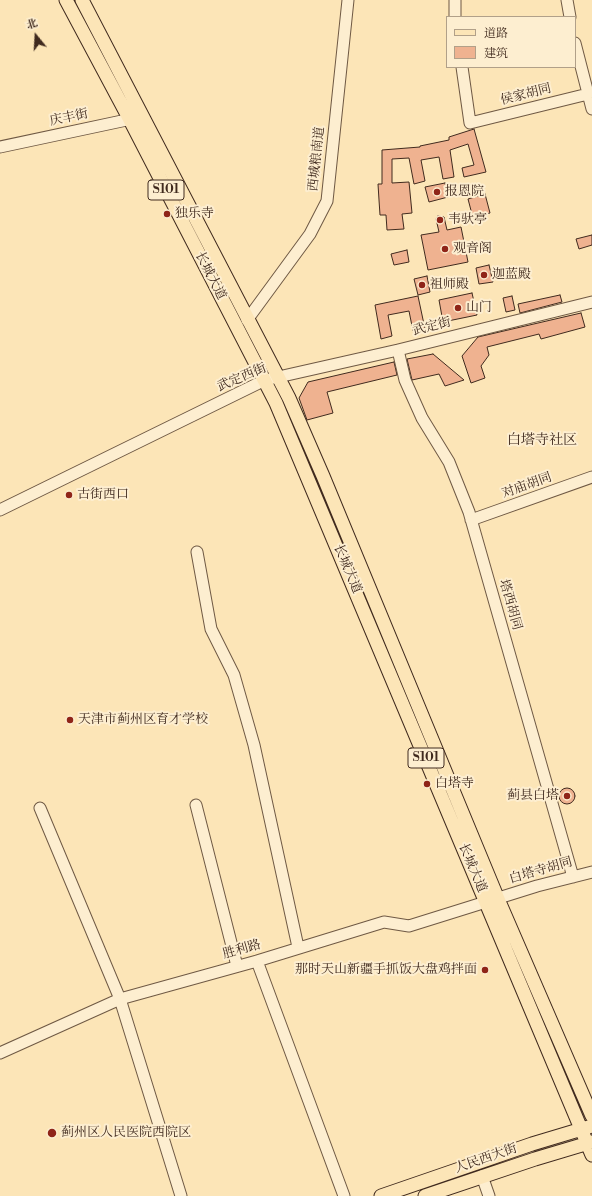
<!DOCTYPE html>
<html>
<head>
<meta charset="utf-8">
<style>
  body { margin:0 }
  #map { position:relative; width:592px; height:1196px; overflow:hidden; background:#fce5b7; font-family:"Libre Bodoni","Noto Serif SC",serif }
  canvas { display:block }
  .legend { position:absolute; left:446px; top:16px; width:130px; height:52px; box-sizing:border-box; background:#fdeed0; border:1px solid #b1a089; margin:0; padding:5px 7px; list-style:none; font-size:12px; color:#402a1e }
  .legend li { display:flex; align-items:center; gap:8px; height:20px }
  .legend b { width:20px; border:1px solid #b1a089 }
  .north { position:absolute; left:16px; top:16px; width:40px; height:40px; -webkit-text-stroke:3px #fdeed0; paint-order:stroke; rotate:342deg; font-size:11px; font-weight:700; line-height:16px; text-align:center; color:#402a1e }
  .north::after { content:''; display:block; margin:auto; width:14px; height:18px; background:#402a1e; clip-path:polygon(50% 0,100% 100%,50% 72%,0 100%) }
</style>
</head>
<body>
<div id="map">
<canvas width="592" height="1196"></canvas>
<ul class="legend">
<li><b style="height:5px;background:#fce5b7"></b>道路</li>
<li><b style="height:11px;background:#efb290"></b>建筑</li>
</ul>
<div class="north">北</div>
</div>
<script>
const ctx = document.querySelector('canvas').getContext('2d');
ctx.lineJoin = 'round';
function fill(path, color) {
  ctx.fillStyle = color;
  ctx.fill(path, 'evenodd');
}
function poly(rows) {
  const path = new Path2D();
  for (const r of rows) {
    if (r.length === 3) {
      path.moveTo(r[0] + r[2], r[1]);
      path.arc(r[0], r[1], r[2], 0, 2 * Math.PI);
      continue;
    }
    path.moveTo(r[0], r[1]);
    for (let i = 2; i < r.length; i += 2) path.lineTo(r[i], r[i + 1]);
  }
  return path;
}
function strokePath(path, color, width, dash) {
  ctx.strokeStyle = color;
  ctx.lineWidth = width;
  ctx.lineCap = dash ? 'butt' : 'round';
  ctx.setLineDash(dash || []);
  ctx.stroke(path);
}
function write(font, color, halo, rows, align = 'center') {
  ctx.font = font + ' "Libre Bodoni","Noto Serif SC",serif';
  ctx.lineWidth = 4;
  ctx.setLineDash([]);
  ctx.textBaseline = 'middle';
  ctx.strokeStyle = halo;
  ctx.fillStyle = color;
  for (const [text, x, y, turn = 0] of rows) {
    ctx.save();
    ctx.translate(x, y);
    ctx.rotate((+turn || 0) * Math.PI / 180);
    ctx.textAlign = isNaN(turn) ? turn : align;
    if (halo) ctx.strokeText(text, 0, 0);
    ctx.fillText(text, 0, 0);
    ctx.restore();
  }
}
const building = poly([
  [474,129,486,172,464,177,462,168,474,165,468,144,450,150,454,177,443,179,439,157,421,160,425,181,414,184,409,158,392,159,392,183,409,182,412,213,402,214,404,229,387,230,386,215,380,215,379,200,378,184,382,184,382,150,420,147,420,146,449,140,449,137,474,129],
  [445,183,448,197,429,202,425,187,445,183],
  [485,194,490,213,473,218,468,199,485,194],
  [438,216,444,217,447,230,461,227,468,262,428,270,421,235,439,232,436,219,438,216],
  [592,235,592,245,579,249,576,239,592,235],
  [407,250,409,262,394,265,391,254,407,250],
  [489,265,493,282,479,284,476,268,489,265],
  [427,276,430,292,418,295,414,279,427,276],
  [472,293,477,315,443,322,439,300,472,293],
  [560,295,562,302,520,313,518,304,560,295],
  [418,296,425,329,413,331,409,311,388,315,392,336,381,339,375,305,418,296],
  [512,296,515,310,506,312,503,298,512,296],
  [581,313,585,327,541,339,539,334,487,347,489,355,481,366,485,378,471,383,462,356,478,337,581,313],
  [433,354,464,380,445,386,439,374,412,380,407,359,433,354],
  [394,362,397,375,327,392,333,413,307,420,299,398,308,382,394,362],
  [567,796,8]
]);
fill(building, '#efb290');
strokePath(building, '#402a1e', 1);
const minor = poly([
  [455,0,455,17],
  [567,0,570,17],
  [575,43,592,109],
  [462,67,470,123,588,94],
  [0,147,136,118],
  [247,320,310,234,327,201,348,0],
  [398,350,405,380,422,418,449,462,469,512,573,877],
  [0,510,265,380,398,350,592,302],
  [471,520,592,477],
  [197,552,211,629,234,675,254,745,298,947],
  [196,805,237,966],
  [40,808,120,999,181,1196],
  [257,961,344,1196],
  [0,1053,120,999,257,961,384,922,409,926,537,886,592,872],
  [482,1176,489,1196]
]);
const major = poly([
  [66,0,130,120,276,403,592,1155],
  [82,0,289,398,323,476,498,899,592,1116],
  [381,1196,532,1144,592,1126],
  [425,1196,535,1159,592,1142]
]);
strokePath(minor, '#6f5944', 13);
strokePath(major, '#402a1e', 15);
strokePath(minor, '#fdeed0', 11);
strokePath(major, '#fce5b7', 13);
for (const [x, y, r, color] of [
  [437,192,4,"#8f2418"],
  [167,214,4,"#8f2418"],
  [440,220,4,"#8f2418"],
  [445,249,4,"#8f2418"],
  [484,275,4,"#8f2418"],
  [422,285,4,"#8f2418"],
  [458,308,4,"#8f2418"],
  [69,495,4,"#8f2418"],
  [70,720,4,"#8f2418"],
  [427,784,4,"#8f2418"],
  [567,796,4,"#8f2418"],
  [485,970,4,"#8f2418"],
  [52,1133,5,"#8f2418"]
]) {
  const dot = new Path2D();
  dot.arc(x, y, r, 0, 2 * Math.PI);
  ctx.fillStyle = color;
  ctx.fill(dot);
  strokePath(dot, '#fdeed0', 1.5);
}
for (const [x, y, w] of [
  [166,190,36],
  [426,758,36]
]) {
  const box = new Path2D();
  box.roundRect(x - w / 2, y - 10, w, 20, 3);
  ctx.fillStyle = '#fdeed0';
  ctx.fill(box);
  strokePath(box, '#402a1e', 1);
}
write('bold 12px', '#402a1e', null, [
  ["S101",166,190],
  ["S101",426,758]
]);
write('13px', '#402a1e', '#fdeed0', [
  ["侯家胡同",526,95,-14],
  ["庆丰街",69,118,-12],
  ["西城粮南道",317,159,-84],
  ["长城大道",210,276,63],
  ["武定街",432,327,-14],
  ["武定西街",242,378,-23],
  ["对庙胡同",527,486,-20],
  ["长城大道",347,569,67],
  ["塔西胡同",510,605,74],
  ["长城大道",472,868,67],
  ["白塔寺胡同",541,871,-16],
  ["胜利路",242,950,-16],
  ["人民西大街",486,1159,-19]
]);
write('13px', '#402a1e', '#fdeed0', [
  ["报恩院",445,192],
  ["独乐寺",175,214],
  ["韦驮亭",448,220],
  ["观音阁",453,249],
  ["迦蓝殿",492,275],
  ["祖师殿",430,285],
  ["山门",466,308],
  ["古街西口",77,495],
  ["天津市蓟州区育才学校",78,720],
  ["白塔寺",435,784],
  ["蓟县白塔",559,796,"right"],
  ["那时天山新疆手抓饭大盘鸡拌面",477,970,"right"],
  ["蓟州区人民医院西院区",61,1133]
], 'left');
write('14px', '#402a1e', '#fdeed0', [
  ["白塔寺社区",542,441]
]);
</script>
</body>
</html>
